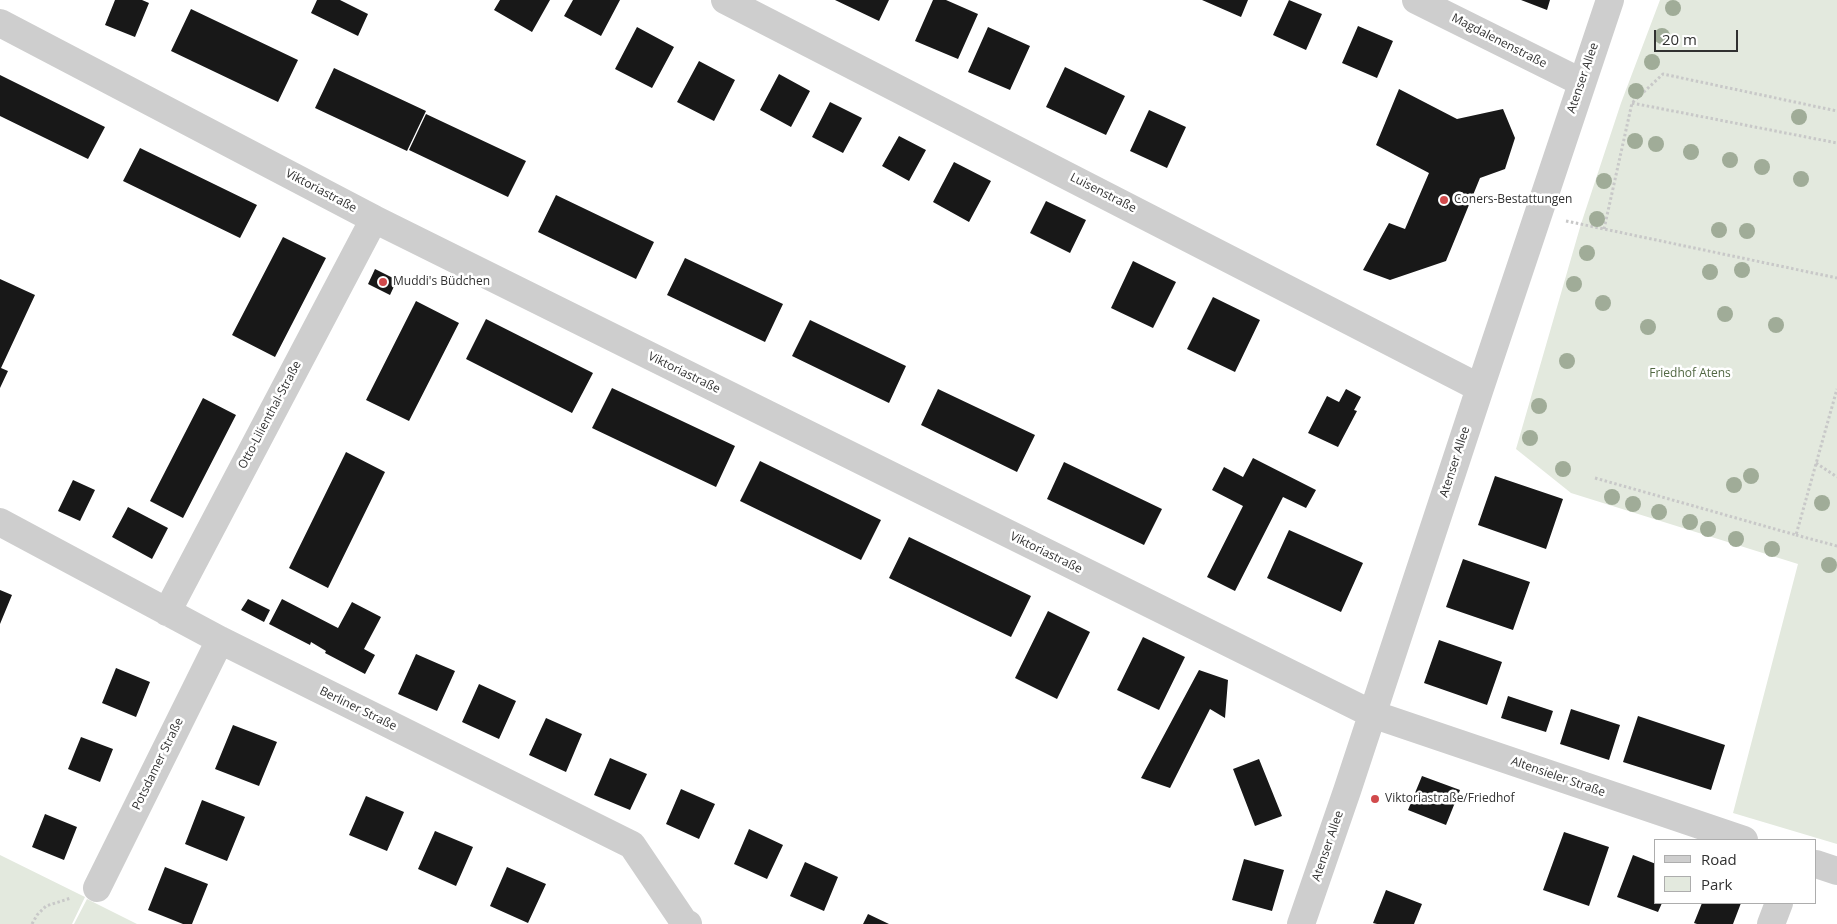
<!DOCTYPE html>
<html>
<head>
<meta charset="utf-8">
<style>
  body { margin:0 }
  #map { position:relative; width:1837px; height:924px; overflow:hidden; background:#fff; font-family:"Open Sans",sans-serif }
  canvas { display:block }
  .legend { position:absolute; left:1654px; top:839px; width:162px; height:65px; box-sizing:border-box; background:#fff; border:1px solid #adadad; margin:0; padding:6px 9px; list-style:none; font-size:15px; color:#313131 }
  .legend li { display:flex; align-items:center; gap:10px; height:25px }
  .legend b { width:25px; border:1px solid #adadad }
  .scale { position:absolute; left:1654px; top:30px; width:84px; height:22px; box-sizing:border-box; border:2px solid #313131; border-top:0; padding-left:6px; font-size:15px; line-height:18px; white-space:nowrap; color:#313131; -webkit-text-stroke:4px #fff; paint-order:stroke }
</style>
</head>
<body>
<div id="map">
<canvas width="1837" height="924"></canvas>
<ul class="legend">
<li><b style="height:6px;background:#cecece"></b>Road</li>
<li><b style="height:14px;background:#e3e9de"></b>Park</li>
</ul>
<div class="scale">20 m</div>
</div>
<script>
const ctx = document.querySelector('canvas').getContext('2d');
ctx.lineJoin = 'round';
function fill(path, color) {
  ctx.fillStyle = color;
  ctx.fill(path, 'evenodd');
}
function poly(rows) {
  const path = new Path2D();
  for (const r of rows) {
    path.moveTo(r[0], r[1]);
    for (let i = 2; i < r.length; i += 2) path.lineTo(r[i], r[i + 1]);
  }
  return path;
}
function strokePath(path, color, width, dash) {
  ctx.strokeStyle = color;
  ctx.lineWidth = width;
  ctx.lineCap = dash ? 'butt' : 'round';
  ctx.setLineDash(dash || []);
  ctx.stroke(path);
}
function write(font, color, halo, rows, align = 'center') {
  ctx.font = font + ' "Open Sans",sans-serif';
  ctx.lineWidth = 5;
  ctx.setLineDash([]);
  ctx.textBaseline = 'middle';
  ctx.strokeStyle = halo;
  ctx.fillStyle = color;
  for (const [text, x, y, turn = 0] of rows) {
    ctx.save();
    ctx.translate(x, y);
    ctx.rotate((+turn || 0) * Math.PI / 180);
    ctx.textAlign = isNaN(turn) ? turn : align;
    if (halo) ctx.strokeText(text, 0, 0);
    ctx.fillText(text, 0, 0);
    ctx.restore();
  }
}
fill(poly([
  [1660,0,1837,0,1837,844,1733,813,1798,564,1571,493,1516,449,1581,224,1621,103],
  [0,855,85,897,72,924,0,924],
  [87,899,137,924,74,924]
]), '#e3e9de');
fill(poly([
  [115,0,142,0,149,3,135,37,105,25],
  [317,0,340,0,368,14,358,36,311,13],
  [500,0,550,0,532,32,494,10],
  [573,0,620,0,601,36,564,16],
  [835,0,889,0,879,21],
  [933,0,946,0,978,14,958,59,915,41],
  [1202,0,1248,0,1241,17],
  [1289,0,1322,14,1306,50,1273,35],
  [1521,0,1550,0,1547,10],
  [191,9,298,60,278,102,171,51],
  [1358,26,1393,41,1377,78,1342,63],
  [637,27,674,47,652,88,615,69],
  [988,27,1030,46,1010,90,968,72],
  [699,61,735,80,714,121,677,102],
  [1065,67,1125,96,1106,135,1046,107],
  [334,68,426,111,407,151,315,108],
  [779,74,810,91,791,127,760,110],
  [0,75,105,127,88,159,0,116],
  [1399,89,1457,119,1503,109,1515,138,1505,169,1480,178,1446,261,1390,280,1363,270,1389,223,1405,229,1429,173,1376,145],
  [830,102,862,118,843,153,812,137],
  [1149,110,1186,127,1167,168,1130,151],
  [426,114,526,161,508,197,409,150],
  [899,136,926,150,909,181,882,166],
  [140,148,257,205,240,238,123,181],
  [954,162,991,181,969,222,933,202],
  [556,195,654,242,636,279,538,232],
  [1046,201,1086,220,1070,253,1030,233],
  [283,237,326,258,275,357,232,335],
  [685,258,783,304,765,342,667,295],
  [1133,261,1176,282,1153,328,1111,308],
  [375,269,397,280,390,295,368,284],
  [0,279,35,295,1,368,8,371,0,388],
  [1213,297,1260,320,1235,372,1187,349],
  [416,301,459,323,409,421,366,400],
  [486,319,593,373,572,413,466,359],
  [810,320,906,366,889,403,792,356],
  [612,388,735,446,716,487,592,428],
  [938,389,1035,435,1017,472,921,425],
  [1346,389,1361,397,1354,410,1357,411,1338,447,1308,433,1327,396,1339,402],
  [203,398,236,415,183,518,150,501],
  [346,452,385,472,328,588,289,568],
  [1253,458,1316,490,1306,508,1283,497,1235,591,1207,577,1243,506,1212,490,1224,467,1243,477],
  [760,461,881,520,861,560,740,501],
  [1064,462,1162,509,1144,545,1047,499],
  [1495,476,1563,499,1546,549,1478,525],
  [73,480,95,490,80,521,58,511],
  [128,507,168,528,152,559,112,537],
  [1289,530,1363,563,1341,612,1267,578],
  [909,537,1031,596,1011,637,889,578],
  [1463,559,1530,582,1513,630,1446,607],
  [0,590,12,595,0,624],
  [248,599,270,610,264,622,241,610],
  [282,599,338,628,352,602,381,617,364,649,375,655,365,674,325,653,326,651,311,642,310,645,269,624],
  [1048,611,1090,632,1057,699,1015,678],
  [1143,637,1185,657,1159,710,1117,690],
  [1439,640,1502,662,1487,705,1424,683],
  [416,654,455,671,437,711,398,694],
  [116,668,150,682,136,717,102,703],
  [1199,670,1228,680,1225,718,1210,709,1170,788,1141,778],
  [479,684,516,701,499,739,462,722],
  [1508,696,1553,711,1546,732,1501,718],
  [1571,709,1620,725,1609,760,1560,744],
  [1638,716,1725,745,1711,790,1623,762],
  [546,718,582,734,566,772,529,755],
  [233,725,277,742,259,786,215,769],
  [81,737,113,749,100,782,68,769],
  [610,758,647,774,630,810,594,795],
  [1259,759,1282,816,1255,826,1233,769],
  [1422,776,1460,790,1446,825,1408,810],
  [681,789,715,804,699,839,666,824],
  [366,796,404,812,387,851,349,835],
  [202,800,245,817,227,861,185,844],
  [45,814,77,827,64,860,32,847],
  [749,829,783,845,767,879,734,864],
  [435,831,473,847,456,886,418,869],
  [1564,832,1609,847,1589,906,1543,890],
  [1633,855,1656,864,1656,903,1662,903,1658,912,1617,897],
  [1244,859,1284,870,1272,911,1232,900],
  [805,862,838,877,824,911,790,896],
  [165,867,208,884,192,924,183,924,148,910],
  [507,867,546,884,528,923,490,906],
  [1386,890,1422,904,1414,924,1377,924,1373,923],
  [1702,903,1741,903,1733,924,1697,924,1694,923],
  [868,914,889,924,863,924]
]), '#181818');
strokePath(poly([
  [1632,103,1837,143],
  [1566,221,1837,278],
  [1604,229,1632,103,1663,74,1837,111],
  [1816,463,1837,477],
  [1595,478,1796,535,1837,389],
  [1796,535,1837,546],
  [32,924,37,915,46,906,71,898]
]), '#c8c8c8', 3, [2.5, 2.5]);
strokePath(poly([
  [725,0,1480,388],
  [1416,0,1581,82],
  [0,23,374,219,1372,714,1744,840],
  [0,522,220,640,632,845,684,922,688,924],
  [167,612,374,219],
  [1816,864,1837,871],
  [97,888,220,640],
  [1301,924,1347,791,1480,388,1610,0],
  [1771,924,1779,903]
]), '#cecece', 28);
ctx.fillStyle = '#a0ac98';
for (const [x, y] of [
  [1673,8],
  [1662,36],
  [1652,62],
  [1636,91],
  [1799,117],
  [1635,141],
  [1656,144],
  [1691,152],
  [1730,160],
  [1762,167],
  [1801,179],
  [1604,181],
  [1597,219],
  [1719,230],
  [1747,231],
  [1587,253],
  [1742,270],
  [1710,272],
  [1574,284],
  [1603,303],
  [1725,314],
  [1776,325],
  [1648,327],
  [1567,361],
  [1539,406],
  [1530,438],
  [1563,469],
  [1751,476],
  [1734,485],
  [1612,497],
  [1822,503],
  [1633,504],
  [1659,512],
  [1690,522],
  [1708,529],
  [1736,539],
  [1772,549],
  [1829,565]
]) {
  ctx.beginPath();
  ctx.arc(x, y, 8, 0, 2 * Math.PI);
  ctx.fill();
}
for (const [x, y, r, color] of [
  [1444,200,5,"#d14a4c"],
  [383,282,5,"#d14a4c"],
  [1375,799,5,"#d14a4c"]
]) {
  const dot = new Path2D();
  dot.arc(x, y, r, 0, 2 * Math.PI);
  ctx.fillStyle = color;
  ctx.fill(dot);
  strokePath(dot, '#fff', 2);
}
write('12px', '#313131', '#fff', [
  ["Magdalenenstraße",1499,41,27],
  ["Atenser Allee",1583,78,-71],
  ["Viktoriastraße",321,191,28],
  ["Luisenstraße",1103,193,27],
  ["Viktoriastraße",684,373,26],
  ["Otto-Lilienthal-Straße",270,415,-62],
  ["Atenser Allee",1455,462,-72],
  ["Viktoriastraße",1046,553,26],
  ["Berliner Straße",358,709,26],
  ["Potsdamer Straße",158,764,-64],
  ["Altensieler Straße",1558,777,19],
  ["Atenser Allee",1328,846,-71]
]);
write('12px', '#313131', '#fff', [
  ["Coners-Bestattungen",1454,200],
  ["Muddi's Büdchen",393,282],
  ["Viktoriastraße/Friedhof",1385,799]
], 'left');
write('12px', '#526843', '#fff', [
  ["Friedhof Atens",1690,374]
]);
</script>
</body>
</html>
